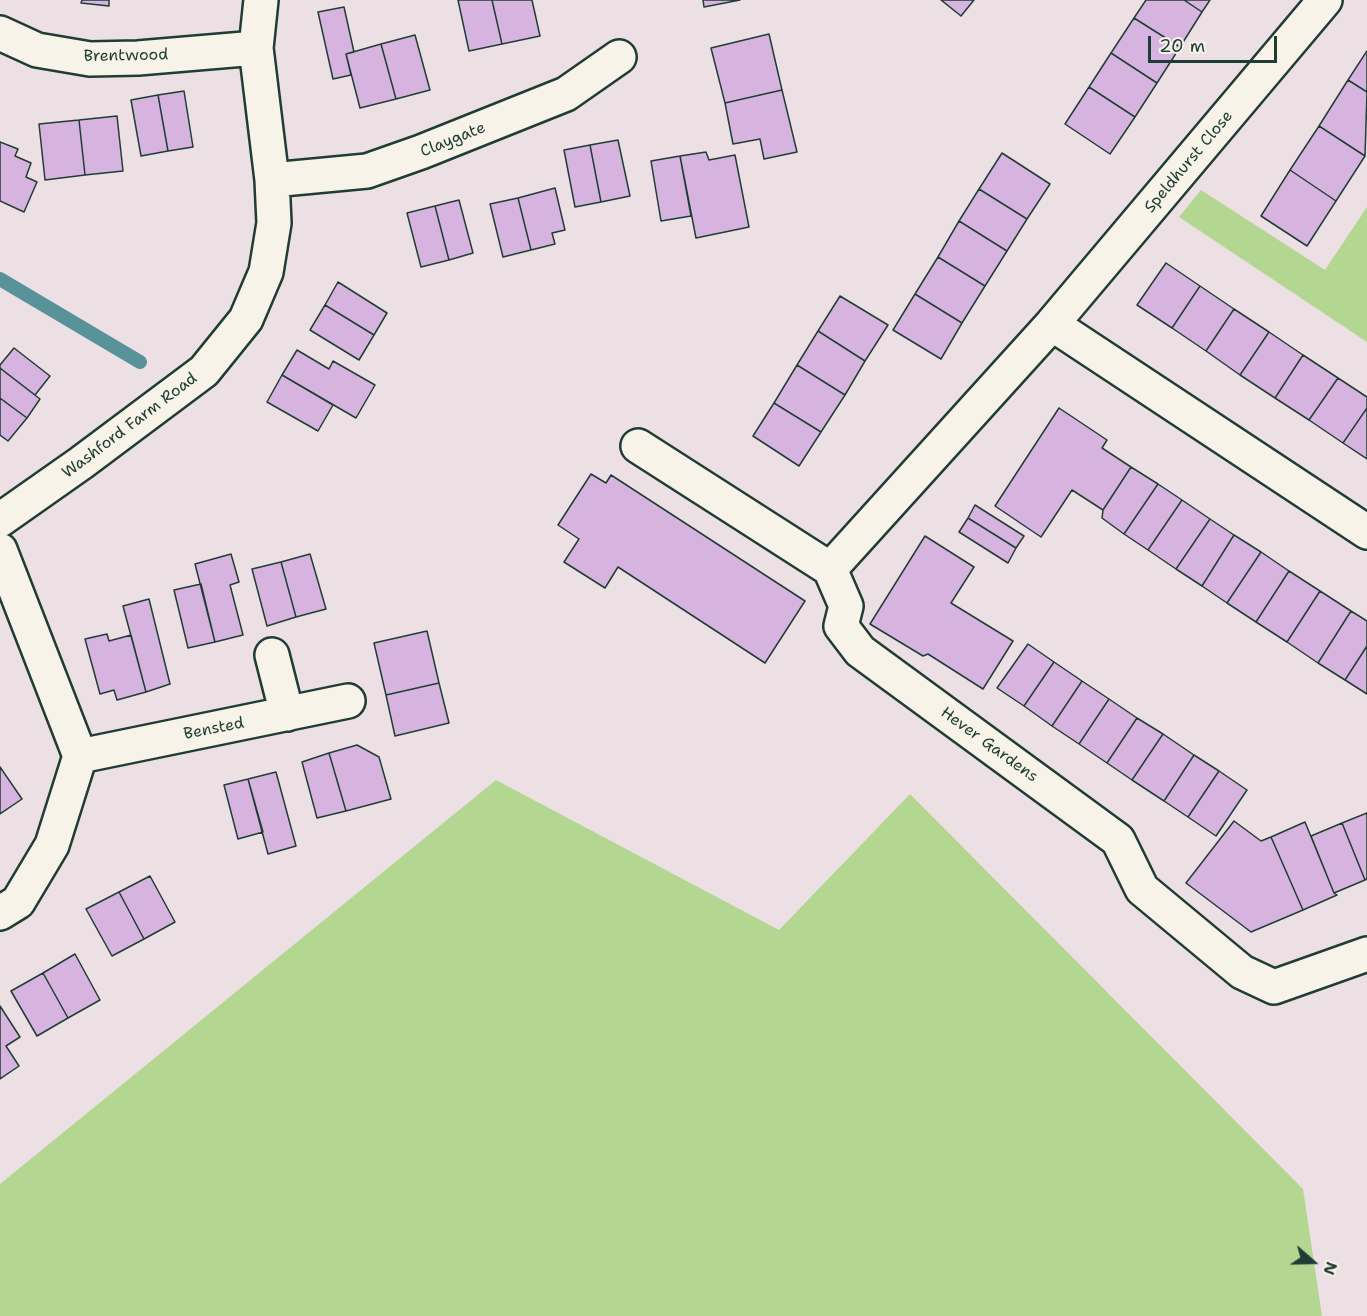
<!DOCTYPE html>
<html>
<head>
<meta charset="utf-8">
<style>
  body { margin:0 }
  #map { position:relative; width:1367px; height:1316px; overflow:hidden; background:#ede0e5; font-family:"Shantell Sans",sans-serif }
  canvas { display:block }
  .north { position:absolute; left:1283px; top:1232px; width:60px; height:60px; -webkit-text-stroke:4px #f7f3e8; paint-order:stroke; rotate:110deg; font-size:16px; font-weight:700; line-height:24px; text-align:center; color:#1f3d34 }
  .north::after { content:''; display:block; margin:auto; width:21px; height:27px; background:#1f3d34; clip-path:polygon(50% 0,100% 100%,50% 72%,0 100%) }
  .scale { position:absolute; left:1148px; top:36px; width:129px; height:27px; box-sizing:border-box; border:3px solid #1f3d34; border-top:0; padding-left:8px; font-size:18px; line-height:21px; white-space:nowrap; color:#1f3d34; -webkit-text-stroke:4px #f7f3e8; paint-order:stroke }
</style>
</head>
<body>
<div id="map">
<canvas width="1367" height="1316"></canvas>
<div class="north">N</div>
<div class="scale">20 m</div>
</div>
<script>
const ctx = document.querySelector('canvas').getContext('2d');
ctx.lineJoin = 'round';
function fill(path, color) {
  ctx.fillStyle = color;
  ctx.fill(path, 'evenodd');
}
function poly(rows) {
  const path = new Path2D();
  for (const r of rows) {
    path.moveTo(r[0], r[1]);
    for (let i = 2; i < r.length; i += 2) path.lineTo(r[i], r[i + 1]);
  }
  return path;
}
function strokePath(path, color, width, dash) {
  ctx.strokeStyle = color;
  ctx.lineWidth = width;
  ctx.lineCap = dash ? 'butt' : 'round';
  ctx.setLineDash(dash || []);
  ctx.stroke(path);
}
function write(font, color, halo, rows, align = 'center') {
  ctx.font = font + ' "Shantell Sans",sans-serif';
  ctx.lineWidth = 4.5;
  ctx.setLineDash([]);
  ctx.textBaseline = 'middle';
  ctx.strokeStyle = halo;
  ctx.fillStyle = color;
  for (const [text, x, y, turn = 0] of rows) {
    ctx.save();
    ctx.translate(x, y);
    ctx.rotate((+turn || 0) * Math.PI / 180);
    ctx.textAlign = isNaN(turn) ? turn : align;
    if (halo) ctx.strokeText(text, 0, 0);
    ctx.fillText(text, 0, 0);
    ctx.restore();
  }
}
fill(poly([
  [1201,190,1325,270,1367,207,1367,342,1179,217],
  [496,780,779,930,910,794,1303,1189,1322,1316,0,1316,0,1184]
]), '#b3d691');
strokePath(poly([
  [0,279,140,362]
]), '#589399', 14);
const building = poly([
  [82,0,109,0,109,6,81,3,82,0],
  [458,0,492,0,502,44,469,51,458,0],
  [492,0,532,0,540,36,502,44,492,0],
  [703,0,740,0,704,7,703,0],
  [941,0,974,0,961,16,941,0],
  [1146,0,1184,0,1202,12,1180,47,1134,18,1146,0],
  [1184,0,1210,0,1202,12,1184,0],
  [344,7,354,52,346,54,351,75,333,79,318,12,344,7],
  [1134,18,1180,47,1157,83,1111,53,1134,18],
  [769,34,782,90,725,103,711,48,769,34],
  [415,35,430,90,396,99,381,44,415,35],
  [381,44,396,99,360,108,346,54,381,44],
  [1367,51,1367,92,1348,80,1367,51],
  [1111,53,1157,83,1135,117,1089,87,1111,53],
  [1348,80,1367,92,1365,156,1319,126,1348,80],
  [1089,87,1135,117,1110,154,1065,124,1089,87],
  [782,90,797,152,764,159,760,139,733,144,725,103,782,90],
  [184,91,193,147,168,151,158,95,184,91],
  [158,95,168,151,141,156,131,100,158,95],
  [117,116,123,171,85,175,79,120,117,116],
  [79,120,85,175,45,180,39,124,79,120],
  [1319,126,1365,156,1336,201,1290,170,1319,126],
  [618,140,630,196,601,202,590,145,618,140],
  [0,142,18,149,15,156,31,163,26,177,37,182,24,212,0,201,0,142],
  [590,145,601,202,575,207,564,150,590,145],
  [706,152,709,160,735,155,749,227,696,238,680,156,706,152],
  [1002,153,1050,184,1027,219,979,189,1002,153],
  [680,156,691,216,661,221,651,161,680,156],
  [1290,170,1336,201,1307,246,1261,216,1290,170],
  [555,188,565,230,552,233,555,244,531,250,518,198,555,188],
  [979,189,1027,219,1007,251,959,221,979,189],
  [518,198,531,250,503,257,490,204,518,198],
  [459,200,473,253,449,260,435,206,459,200],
  [435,206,449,260,421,267,407,213,435,206],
  [959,221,1007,251,985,286,938,257,959,221],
  [938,257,985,286,962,323,915,294,938,257],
  [1166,263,1200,286,1172,328,1137,305,1166,263],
  [338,282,387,313,374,335,325,305,338,282],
  [1200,286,1234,309,1206,351,1172,328,1200,286],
  [915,294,962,323,941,359,893,330,915,294],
  [840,296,888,325,865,361,818,331,840,296],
  [325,305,374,335,359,360,310,330,325,305],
  [1234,309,1269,332,1240,375,1206,351,1234,309],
  [818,331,865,361,845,395,797,365,818,331],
  [1269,332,1303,355,1275,398,1240,375,1269,332],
  [14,348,50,376,35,395,0,368,0,365,14,348],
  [297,350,329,369,333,361,375,385,356,418,282,375,297,350],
  [1303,355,1338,378,1309,420,1275,398,1303,355],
  [797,365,845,395,821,432,774,403,797,365],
  [0,368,40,399,27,418,0,398,0,368],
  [282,375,333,405,318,431,267,402,282,375],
  [1338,378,1367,397,1367,408,1343,443,1309,420,1338,378],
  [0,398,27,418,8,441,0,435,0,398],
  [774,403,821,432,799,466,753,436,774,403],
  [1059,408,1107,440,1102,448,1131,467,1103,510,1072,490,1041,537,995,506,1059,408],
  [1367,408,1367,459,1343,443,1367,408],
  [1131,467,1158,484,1124,534,1102,518,1103,510,1131,467],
  [591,474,606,483,611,475,805,601,765,663,618,567,605,588,564,562,579,539,558,525,591,474],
  [1158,484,1182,500,1148,550,1124,534,1158,484],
  [1182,500,1210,519,1176,569,1148,550,1182,500],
  [975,505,1024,536,1016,548,968,518,975,505],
  [968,518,1016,548,1008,563,959,532,968,518],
  [1210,519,1234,535,1202,586,1176,569,1210,519],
  [1234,535,1261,552,1227,603,1202,586,1234,535],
  [925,536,974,567,951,603,1013,641,983,689,928,654,923,656,870,624,925,536],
  [1261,552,1289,571,1256,622,1227,603,1261,552],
  [231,554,239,582,230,585,243,635,215,642,195,564,231,554],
  [310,554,326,609,296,617,281,562,310,554],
  [281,562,296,617,267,626,252,569,281,562],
  [1289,571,1320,591,1287,642,1256,622,1289,571],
  [201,584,215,642,188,648,174,590,201,584],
  [1320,591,1351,611,1318,663,1287,642,1320,591],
  [149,599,170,684,146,692,123,606,149,599],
  [1351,611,1367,621,1367,646,1345,680,1318,663,1351,611],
  [427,631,439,683,386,695,374,643,427,631],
  [107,634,109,641,131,635,146,692,117,700,114,690,100,694,85,639,107,634],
  [1028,644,1054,662,1024,706,997,688,1028,644],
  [1367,646,1367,694,1345,680,1367,646],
  [1054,662,1082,681,1052,726,1024,706,1054,662],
  [1082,681,1109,699,1079,744,1052,726,1082,681],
  [439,683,449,723,395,736,386,695,439,683],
  [1109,699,1137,718,1107,763,1079,744,1109,699],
  [1137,718,1163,734,1132,780,1107,763,1137,718],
  [1163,734,1194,755,1164,801,1132,780,1163,734],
  [357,745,379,757,391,799,346,811,329,753,357,745],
  [329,753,346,811,317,818,302,762,329,753],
  [1194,755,1219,771,1188,817,1164,801,1194,755],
  [0,767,22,799,0,814,0,767],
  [1219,771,1247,790,1216,836,1188,817,1219,771],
  [276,772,296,846,268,854,248,779,276,772],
  [248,779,263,832,238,839,224,785,248,779],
  [1367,813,1367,879,1365,880,1342,823,1367,813],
  [1234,821,1261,841,1271,837,1303,910,1251,932,1186,883,1234,821],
  [1305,822,1334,893,1337,895,1303,910,1271,837,1305,822],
  [1342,823,1365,880,1334,893,1311,836,1342,823],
  [150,876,175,922,144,939,119,892,150,876],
  [119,892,144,939,112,956,86,909,119,892],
  [75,954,100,1000,68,1018,43,973,75,954],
  [43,973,68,1018,37,1036,11,991,43,973],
  [0,1006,20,1037,6,1046,19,1066,0,1079,0,1006]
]);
fill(building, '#d6b4df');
strokePath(building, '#1f3d34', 1.5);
const minor = poly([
  [0,33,37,50,90,59,138,58,256,48],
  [272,180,367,171,421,152,566,94,619,57],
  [1052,324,1367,532],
  [638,446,830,569,846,606,841,626,860,651,1118,840,1142,889,1242,972,1274,987,1367,954],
  [0,520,81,463,204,371,246,319,266,272,274,223,272,180,256,48,261,0],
  [0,550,80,756,52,845,18,902,0,913],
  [830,569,1052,324,1325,0],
  [272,655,287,714],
  [80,756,348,701]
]);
strokePath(minor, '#1f3d34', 38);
strokePath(minor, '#f7f3e8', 33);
write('16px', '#1f3d34', '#f7f3e8', [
  ["Brentwood",126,56,-1],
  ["Claygate",453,140,-22],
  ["Speldhurst Close",1189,162,-50],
  ["Washford Farm Road",130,426,-37],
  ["Bensted",214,729,-11],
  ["Hever Gardens",989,745,36]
]);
</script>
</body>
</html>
